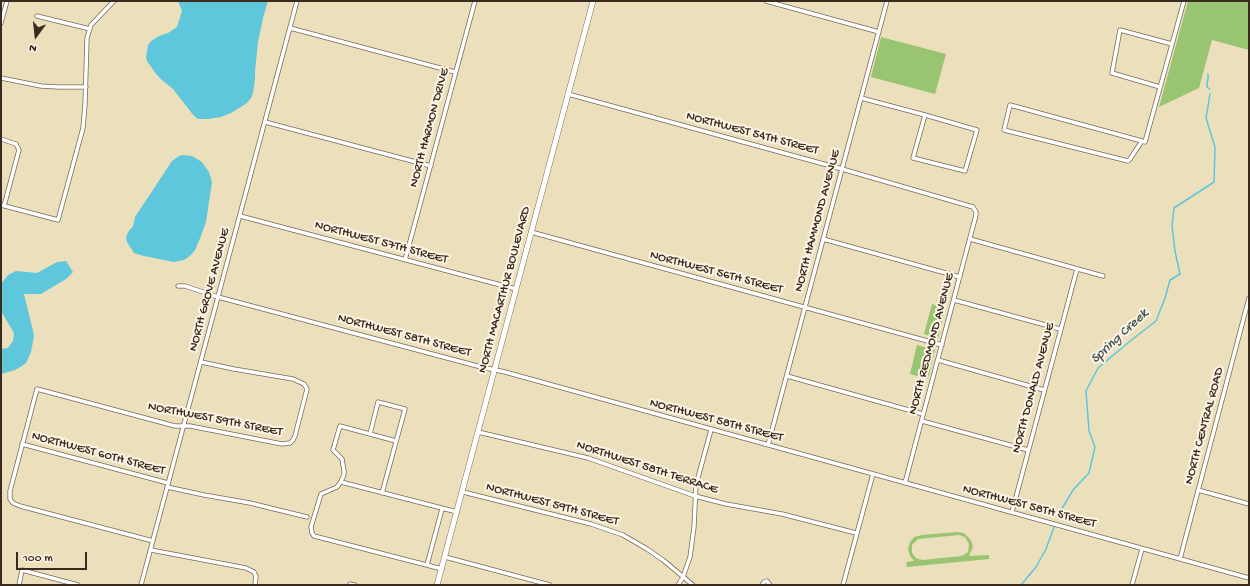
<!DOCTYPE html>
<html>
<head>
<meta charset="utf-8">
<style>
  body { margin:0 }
  #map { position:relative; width:1250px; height:586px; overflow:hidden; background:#ecdfbc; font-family:"Gochi Hand",sans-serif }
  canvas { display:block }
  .frame { position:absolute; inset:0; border:2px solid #3b2a1e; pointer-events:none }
  .north { position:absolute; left:16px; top:16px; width:40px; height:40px; -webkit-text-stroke:3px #fcf5e5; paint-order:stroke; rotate:195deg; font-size:11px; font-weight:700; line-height:16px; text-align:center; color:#3b2a1e }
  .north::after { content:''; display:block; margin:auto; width:14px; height:18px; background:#3b2a1e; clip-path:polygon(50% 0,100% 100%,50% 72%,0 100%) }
  .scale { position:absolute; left:16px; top:552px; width:71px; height:18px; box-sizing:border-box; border:2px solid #3b2a1e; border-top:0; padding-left:5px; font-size:12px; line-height:14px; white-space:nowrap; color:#3b2a1e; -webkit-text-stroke:3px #fcf5e5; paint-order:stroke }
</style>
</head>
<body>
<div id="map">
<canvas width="1250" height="586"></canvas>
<div class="frame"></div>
<div class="north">N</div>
<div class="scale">100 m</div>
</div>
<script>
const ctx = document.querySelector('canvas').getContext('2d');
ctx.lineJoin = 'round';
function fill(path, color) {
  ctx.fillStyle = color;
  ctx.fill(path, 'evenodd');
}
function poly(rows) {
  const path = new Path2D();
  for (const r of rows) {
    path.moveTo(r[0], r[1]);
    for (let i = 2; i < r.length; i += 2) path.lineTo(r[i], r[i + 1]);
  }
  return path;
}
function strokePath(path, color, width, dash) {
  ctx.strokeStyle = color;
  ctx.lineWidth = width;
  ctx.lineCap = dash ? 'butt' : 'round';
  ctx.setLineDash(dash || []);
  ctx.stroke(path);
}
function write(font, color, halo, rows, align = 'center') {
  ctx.font = font + ' "Gochi Hand",sans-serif';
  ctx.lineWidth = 4;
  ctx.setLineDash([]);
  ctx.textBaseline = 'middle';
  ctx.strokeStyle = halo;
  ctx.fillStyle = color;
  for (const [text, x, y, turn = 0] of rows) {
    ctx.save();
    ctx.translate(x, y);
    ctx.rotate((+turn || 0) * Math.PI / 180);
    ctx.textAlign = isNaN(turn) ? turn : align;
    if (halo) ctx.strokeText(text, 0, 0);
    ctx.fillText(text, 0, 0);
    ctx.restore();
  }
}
fill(poly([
  [1188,1,1249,1,1249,50,1212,40,1199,88,1159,107],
  [881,37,946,54,935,94,871,77],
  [932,304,945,308,938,339,924,334],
  [917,345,935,350,928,379,910,374],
  [957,532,964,533,971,540,973,547,969,556,989,555,989,559,907,567,906,562,914,561,910,556,908,549,910,542,914,537,922,535],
  [959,535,965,537,969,544,968,552,962,556,922,560,916,558,912,553,912,545,918,539]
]), '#99c471');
fill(poly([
  [178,1,268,1,263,18,258,42,255,71,255,79,253,93,251,98,247,103,231,113,221,117,208,119,198,119,194,116,173,89,163,81,156,74,147,61,146,57,148,45,151,41,159,36,168,33,177,27,182,11],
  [183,155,192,156,202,162,209,172,212,182,206,222,201,236,195,250,191,255,184,260,174,262,144,256,134,253,127,242,126,238,128,232,133,226,135,217,172,161,179,156],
  [66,261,73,272,66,279,41,294,24,294,33,331,34,336,31,352,26,363,22,366,15,370,1,374,1,349,8,348,13,341,14,333,1,311,1,284,8,275,16,271,37,273,57,262]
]), '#5ec7db');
strokePath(poly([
  [1208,74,1208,79,1207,83,1207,87,1210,89],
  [1057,517,1073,490,1089,473,1095,447,1089,431,1086,391,1098,368,1129,342,1156,321,1165,298,1170,280,1180,274,1175,251,1172,226,1174,208,1214,182,1215,147,1206,118,1210,94],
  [1021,585,1036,567,1046,549,1054,527]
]), '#5ec7db', 1.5);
const minor = poly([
  [766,1,879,32],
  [37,16,90,29],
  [1,23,7,1],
  [290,28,455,72],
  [1,78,41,86,58,87,86,87],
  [1160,87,1112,73,1120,30,1172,44],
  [568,94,842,169,973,207,976,212,976,215,905,483],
  [861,98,925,115,977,130,965,171,913,158,925,115],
  [265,122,431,166],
  [1,139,16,144,19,150,4,206],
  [1142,141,1130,159,1128,161,1004,130,1010,105,1142,141,1145,142,1184,1],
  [1,205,58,220,83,128,85,105,87,38,91,25,114,1],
  [240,216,516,289],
  [531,232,942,345],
  [823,239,960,277],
  [970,239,1103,276],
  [405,260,475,1],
  [178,286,185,286,218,297,481,367,505,372,1249,578],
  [954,300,1060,329],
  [938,360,1044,390],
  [787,376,923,414],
  [922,421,1028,450],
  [478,432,588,458,695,496,726,504,782,514,856,533],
  [370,434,378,402,405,409,382,493],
  [396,441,340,426,333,450,342,459,344,471,344,475,340,483,337,487,321,494,311,527,312,533,314,536,442,569],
  [22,444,168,483],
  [768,445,887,1],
  [341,482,457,512],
  [167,487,204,495,250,503,307,517],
  [1198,490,1249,504],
  [463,492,591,524,623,535,647,549,663,560,693,585],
  [1012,512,1077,269],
  [153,541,20,506,13,503,10,499,10,491,37,389,175,426,190,426,282,444,290,443,293,440,295,436,306,393,307,389,304,384,293,379,234,369,201,362],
  [151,550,246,568,254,572,256,576,255,585],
  [445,557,550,585],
  [1180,559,1249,298],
  [427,565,442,509],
  [350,584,355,585],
  [19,585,22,570,78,585],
  [141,585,297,1],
  [678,585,683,577,690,557,694,527,696,485,711,430],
  [762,585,764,582,767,581,770,585],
  [843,585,873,474],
  [1132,585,1142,549]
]);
const secondary = poly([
  [437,585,593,1]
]);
strokePath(minor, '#796955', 5);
strokePath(secondary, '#796955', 6);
strokePath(minor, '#fff', 3.5);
strokePath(secondary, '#fff', 5);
write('13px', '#3b2a1e', '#fcf5e5', [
  ["NORTH HARMON DRIVE",430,128,-75],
  ["NORTHWEST 54TH STREET",752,134,15],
  ["NORTH HAMMOND AVENUE",818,221,-75],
  ["NORTHWEST 57TH STREET",381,243,15],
  ["NORTHWEST 56TH STREET",716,273,15],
  ["NORTH GROVE AVENUE",210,290,-75],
  ["NORTH MACARTHUR BOULEVARD",505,290,-75],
  ["NORTHWEST 58TH STREET",404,336,15],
  ["NORTH REDMOND AVENUE",932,344,-75],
  ["NORTH DONALD AVENUE",1034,388,-75],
  ["NORTHWEST 59TH STREET",215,420,11],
  ["NORTHWEST 58TH STREET",716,421,15],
  ["NORTH CENTRAL ROAD",1205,426,-75],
  ["NORTHWEST 60TH STREET",98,454,15],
  ["NORTHWEST 58TH TERRACE",647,468,18],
  ["NORTHWEST 59TH STREET",552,505,15],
  ["NORTHWEST 58TH STREET",1029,507,15]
]);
write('italic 14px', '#465957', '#fcf5e5', [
  ["Spring Creek",1120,337,-43]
]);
</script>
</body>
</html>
